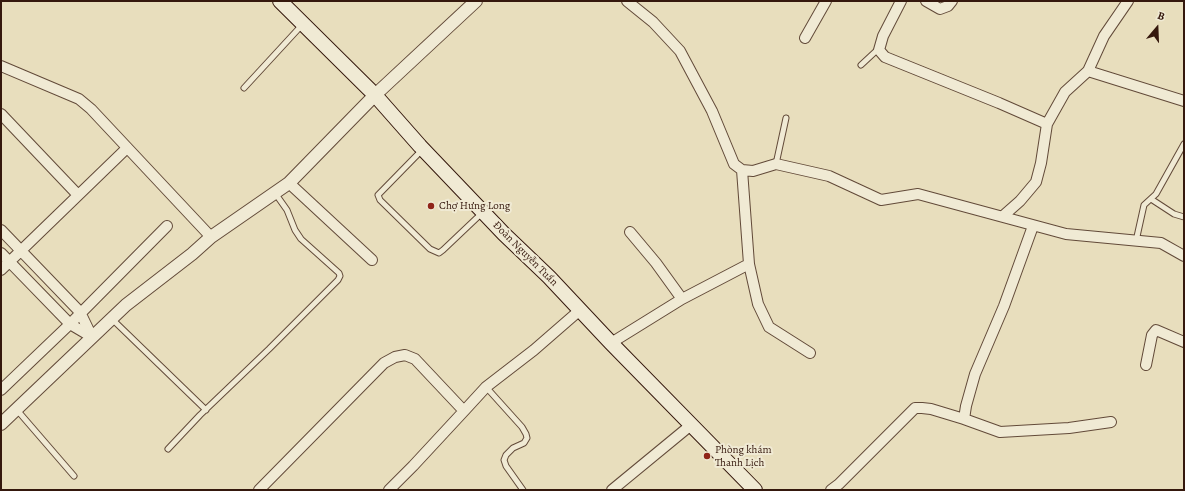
<!DOCTYPE html>
<html>
<head>
<meta charset="utf-8">
<style>
  body { margin:0 }
  #map { position:relative; width:1185px; height:491px; overflow:hidden; background:#e8debd; font-family:Alegreya,serif }
  canvas { display:block }
  .frame { position:absolute; inset:0; border:2px solid #35180d; pointer-events:none }
  .north { position:absolute; left:1137px; top:8px; width:40px; height:40px; -webkit-text-stroke:3px #f0ead4; paint-order:stroke; rotate:19deg; font-size:11px; font-weight:700; line-height:16px; text-align:center; color:#35180d }
  .north::after { content:''; display:block; margin:auto; width:14px; height:18px; background:#35180d; clip-path:polygon(50% 0,100% 100%,50% 72%,0 100%) }
</style>
</head>
<body>
<div id="map">
<canvas width="1185" height="491"></canvas>
<div class="frame"></div>
<div class="north">B</div>
</div>
<script>
const ctx = document.querySelector('canvas').getContext('2d');
ctx.lineJoin = 'round';
function poly(rows) {
  const path = new Path2D();
  for (const r of rows) {
    path.moveTo(r[0], r[1]);
    for (let i = 2; i < r.length; i += 2) path.lineTo(r[i], r[i + 1]);
  }
  return path;
}
function strokePath(path, color, width, dash) {
  ctx.strokeStyle = color;
  ctx.lineWidth = width;
  ctx.lineCap = dash ? 'butt' : 'round';
  ctx.setLineDash(dash || []);
  ctx.stroke(path);
}
function write(font, color, halo, rows, align = 'center') {
  ctx.font = font + ' Alegreya,serif';
  ctx.lineWidth = 4;
  ctx.setLineDash([]);
  ctx.textBaseline = 'middle';
  ctx.strokeStyle = halo;
  ctx.fillStyle = color;
  for (const [text, x, y, turn = 0] of rows) {
    ctx.save();
    ctx.translate(x, y);
    ctx.rotate((+turn || 0) * Math.PI / 180);
    ctx.textAlign = isNaN(turn) ? turn : align;
    if (halo) ctx.strokeText(text, 0, 0);
    ctx.fillText(text, 0, 0);
    ctx.restore();
  }
}
const service = poly([
  [861,65,875,52,879,50],
  [244,88,302,25],
  [423,149,378,195,380,200,430,249,439,253,443,250,482,213],
  [776,164,786,118],
  [1151,199,1174,214,1184,217],
  [1136,241,1144,205,1156,194,1184,144],
  [112,319,206,410],
  [486,387,522,427,526,434,527,438,524,443,513,448,506,455,504,460,506,466,523,490],
  [17,410,74,476],
  [168,449,200,415,269,349,338,280,340,276,339,273,301,239,295,230,287,210,275,193]
]);
const minor = poly([
  [627,1,653,22,680,51,712,111,734,164,742,170,753,171,776,164,829,176,881,200,918,194,1066,234,1161,243,1184,256],
  [901,1,883,36,879,50,885,57,999,103,1047,124,1041,163,1036,182,1020,201,1003,216],
  [926,1,940,9,948,6,952,1],
  [805,38,826,1],
  [1,66,79,99,91,109,211,237],
  [1088,71,1184,101],
  [1,114,78,195],
  [1047,124,1065,92,1088,71,1104,36,1128,1],
  [289,183,372,260],
  [1033,226,1004,306,975,374,966,406,964,419,1000,432,1069,428,1111,422],
  [1,230,80,312,92,337],
  [630,232,656,263,682,299],
  [1,253,70,324,92,337],
  [749,264,758,304,769,327,810,353],
  [1,270,127,148],
  [611,343,682,299,749,264,742,170],
  [1146,365,1152,335,1156,330,1184,342],
  [1,390,70,324,167,226],
  [464,411,486,387,534,350,580,310],
  [259,490,384,363,395,357,405,355,415,359,464,411,413,466,389,490],
  [612,490,691,425],
  [831,490,839,484,915,408,922,408,931,409,964,419]
]);
const tertiary = poly([
  [1,424,126,305,192,254,211,237,289,183,375,95,476,1]
]);
const secondary = poly([
  [280,1,375,95,420,146,504,234,549,277,611,343,755,490]
]);
strokePath(service, '#624a39', 7);
strokePath(minor, '#624a39', 12);
strokePath(tertiary, '#624a39', 14);
strokePath(secondary, '#35180d', 16);
strokePath(service, '#f0ead4', 5);
strokePath(minor, '#f0ead4', 10);
strokePath(tertiary, '#f0ead4', 12);
strokePath(secondary, '#f0ead4', 14);
for (const [x, y, r, color] of [
  [431,206,4,"#8f2418"],
  [707,456,4,"#8f2418"]
]) {
  const dot = new Path2D();
  dot.arc(x, y, r, 0, 2 * Math.PI);
  ctx.fillStyle = color;
  ctx.fill(dot);
  strokePath(dot, '#f0ead4', 1.5);
}
write('11px', '#35180d', '#f0ead4', [
  ["Chợ Hưng Long",439,206],
  ["Phòng khám",715,450],
  ["Thanh Lịch",715,463]
], 'left');
write('11px', '#35180d', '#f0ead4', [
  ["Đoàn Nguyễn Tuấn",525,254,45]
]);
</script>
</body>
</html>
